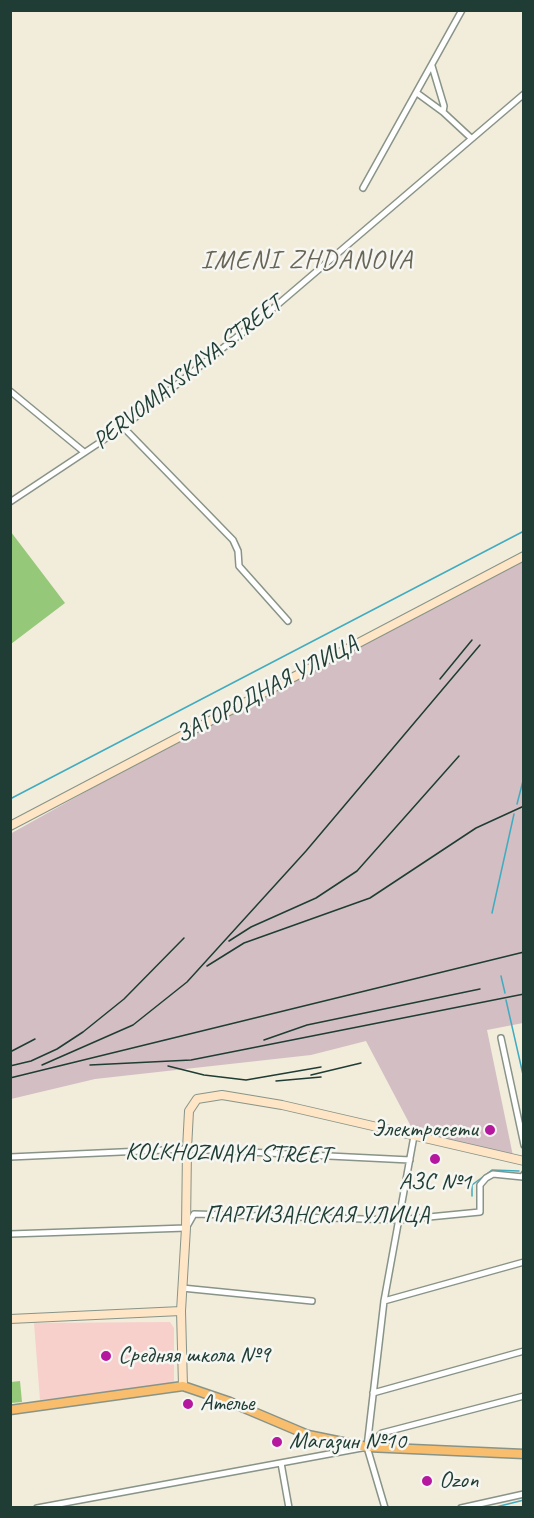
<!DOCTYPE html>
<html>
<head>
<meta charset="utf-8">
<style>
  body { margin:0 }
  #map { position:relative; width:534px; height:1518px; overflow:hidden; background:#f2ecdb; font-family:Caveat,sans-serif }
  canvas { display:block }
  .frame { position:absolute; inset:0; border:12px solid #1f3d34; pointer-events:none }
</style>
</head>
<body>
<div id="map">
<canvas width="534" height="1518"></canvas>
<div class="frame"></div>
</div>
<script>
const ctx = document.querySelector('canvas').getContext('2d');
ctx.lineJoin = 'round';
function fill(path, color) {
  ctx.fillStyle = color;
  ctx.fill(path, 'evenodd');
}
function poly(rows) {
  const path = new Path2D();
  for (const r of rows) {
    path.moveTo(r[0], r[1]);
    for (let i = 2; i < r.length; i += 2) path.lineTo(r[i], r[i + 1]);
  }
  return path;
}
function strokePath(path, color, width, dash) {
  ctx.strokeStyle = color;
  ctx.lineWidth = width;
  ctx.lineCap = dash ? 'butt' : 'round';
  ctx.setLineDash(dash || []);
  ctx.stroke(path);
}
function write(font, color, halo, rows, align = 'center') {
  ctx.font = font + ' Caveat,sans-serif';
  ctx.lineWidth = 5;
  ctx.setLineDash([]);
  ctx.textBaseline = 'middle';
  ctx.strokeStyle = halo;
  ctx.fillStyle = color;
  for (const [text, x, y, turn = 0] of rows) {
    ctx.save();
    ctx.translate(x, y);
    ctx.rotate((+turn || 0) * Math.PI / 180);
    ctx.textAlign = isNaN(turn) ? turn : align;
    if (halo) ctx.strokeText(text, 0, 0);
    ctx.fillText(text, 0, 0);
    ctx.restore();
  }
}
fill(poly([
  [170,1322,174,1328,174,1385,40,1400,34,1323]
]), '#f7d0cc');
fill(poly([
  [523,557,523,1023,487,1030,513,1156,416,1136,366,1041,311,1055,95,1079,11,1099,10,834,130,767]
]), '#d2bec3');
fill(poly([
  [11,532,65,603,11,644],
  [20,1381,22,1402,11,1403,11,1382]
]), '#95c879');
strokePath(poly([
  [10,799,524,531],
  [517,804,524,777],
  [492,913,514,814],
  [501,976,505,993],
  [506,1000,524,1079],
  [472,1196,472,1185,492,1170,519,1171],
  [492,1508,524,1500]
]), '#40acc0', 1.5);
const street = poly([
  [432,66,444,106,443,112,471,138],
  [417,93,443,112],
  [363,188,462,10],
  [10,391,84,452],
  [123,427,233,540,238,551,239,566,288,621],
  [10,502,123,427,276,306,524,94],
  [501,1038,524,1145],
  [10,1157,187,1149,410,1160],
  [10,1234,186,1228,194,1214,398,1220,480,1212,480,1185,486,1178,493,1174,523,1177,524,1174],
  [182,1288,312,1301],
  [384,1301,524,1262],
  [373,1393,524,1351],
  [281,1463,289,1508],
  [37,1508,367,1447,382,1433,524,1396],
  [385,1508,367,1447,384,1301,414,1136],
  [461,1508,524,1494]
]);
const secondary = poly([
  [10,826,524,556],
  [10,1319,181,1311],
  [183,1386,181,1311,186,1228,187,1149,189,1111,197,1099,222,1095,282,1105,524,1161]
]);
const primary = poly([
  [10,1410,183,1386,230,1402,308,1435,367,1447,524,1454]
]);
strokePath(street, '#889488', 8);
strokePath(secondary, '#889488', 10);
strokePath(primary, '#889488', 11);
strokePath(street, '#fff', 5);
strokePath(secondary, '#fde5c5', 8);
strokePath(primary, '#f9be6d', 8);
strokePath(poly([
  [440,679,472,640],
  [229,941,251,927,316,898,357,871,459,756],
  [207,966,244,943,370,898,476,828,524,806],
  [264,1040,307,1025,480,989],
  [10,1052,35,1039],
  [42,1065,133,1025,187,982,306,851,480,645],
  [90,1065,191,1060,524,994],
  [10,1066,31,1061,57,1049,83,1032,124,999,184,938],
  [168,1066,204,1075,246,1080,321,1067],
  [311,1075,361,1063],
  [10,1078,524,952],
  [276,1081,321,1077]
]), '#1f3d34', 1.5);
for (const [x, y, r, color] of [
  [490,1130,6,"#b5179e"],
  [435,1159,6,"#b5179e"],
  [106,1356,6,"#b5179e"],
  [188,1404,6,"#b5179e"],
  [277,1442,6,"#b5179e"],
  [427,1481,6,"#b5179e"]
]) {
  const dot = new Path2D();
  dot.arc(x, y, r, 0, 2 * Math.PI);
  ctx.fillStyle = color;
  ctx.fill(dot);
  strokePath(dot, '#f6f6f2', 2);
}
write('24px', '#1f3d34', '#f6f6f2', [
  ["PERVOMAYSKAYA STREET",188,373,-38],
  ["ЗАГОРОДНАЯ УЛИЦА",267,690,-28],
  ["KOLKHOZNAYA STREET",228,1154,1],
  ["ПАРТИЗАНСКАЯ УЛИЦА",317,1216]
]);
write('24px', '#1f3d34', '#f6f6f2', [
  ["Электросети",478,1130,"right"],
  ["АЗС №1",435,1183,"center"],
  ["Средняя школа №9",118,1356],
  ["Ателье",200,1404],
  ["Магазин №10",289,1442],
  ["Ozon",439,1481]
], 'left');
ctx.letterSpacing = '1.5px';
write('27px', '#6a6657', '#f6f6f2', [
  ["IMENI ZHDANOVA",307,261]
]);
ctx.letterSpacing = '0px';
</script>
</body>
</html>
